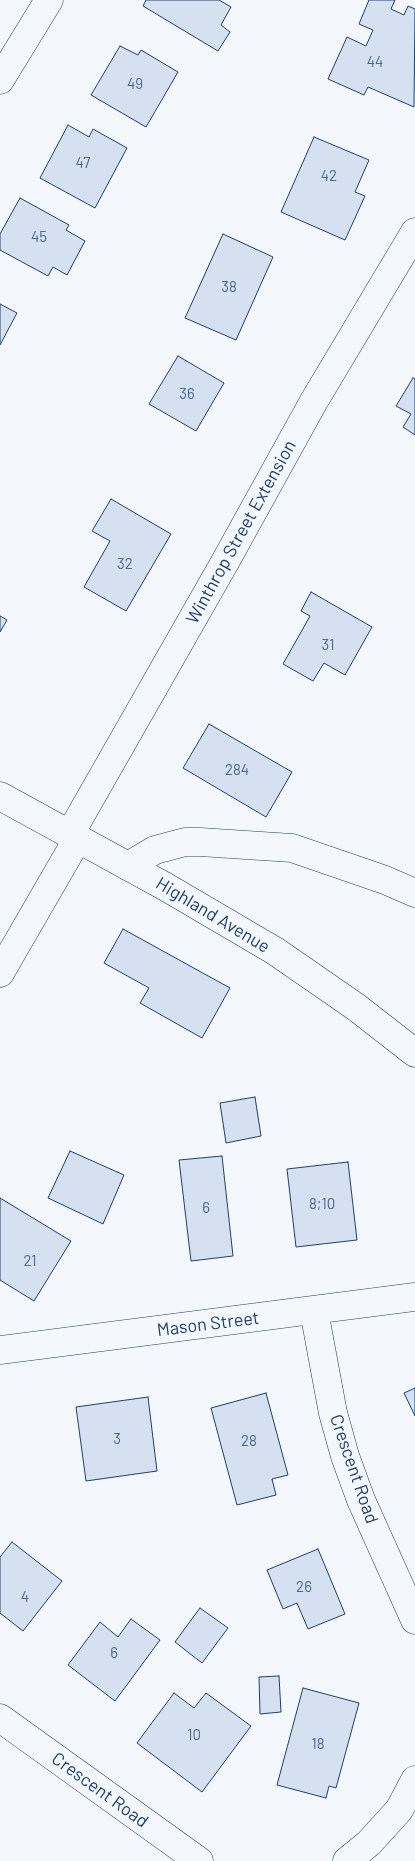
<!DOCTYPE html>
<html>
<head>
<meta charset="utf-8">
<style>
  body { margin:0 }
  canvas { display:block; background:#f4f7fb }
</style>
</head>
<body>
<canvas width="415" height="1861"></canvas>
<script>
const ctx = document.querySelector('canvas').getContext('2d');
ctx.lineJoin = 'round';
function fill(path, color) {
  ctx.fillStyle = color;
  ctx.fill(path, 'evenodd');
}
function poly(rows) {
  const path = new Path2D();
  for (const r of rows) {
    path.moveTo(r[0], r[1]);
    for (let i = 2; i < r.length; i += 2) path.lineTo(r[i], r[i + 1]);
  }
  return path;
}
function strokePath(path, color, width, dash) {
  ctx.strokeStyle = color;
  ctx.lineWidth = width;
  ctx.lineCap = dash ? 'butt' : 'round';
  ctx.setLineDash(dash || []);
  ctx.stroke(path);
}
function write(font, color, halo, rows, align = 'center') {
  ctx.font = font + ' Barlow,sans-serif';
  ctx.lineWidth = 4;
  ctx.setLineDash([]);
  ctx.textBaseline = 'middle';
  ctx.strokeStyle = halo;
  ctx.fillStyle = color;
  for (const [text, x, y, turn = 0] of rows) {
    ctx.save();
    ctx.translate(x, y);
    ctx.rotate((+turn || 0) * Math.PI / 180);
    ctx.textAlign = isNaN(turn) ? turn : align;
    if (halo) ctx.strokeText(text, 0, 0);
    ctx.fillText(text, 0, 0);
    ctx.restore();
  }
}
const building = poly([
  [146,0,219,0,231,7,221,25,230,32,218,51,143,6,146,0],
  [369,0,395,0,391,9,404,15,408,6,415,9,414,107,368,87,364,95,328,79,347,37,366,46,373,30,359,24,369,0],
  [120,46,138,55,141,50,178,72,146,127,91,95,120,46],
  [68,125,89,137,93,129,127,148,95,208,40,178,68,125],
  [314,137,369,160,355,192,365,196,345,240,281,212,314,137],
  [20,198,69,225,66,230,85,241,67,275,53,267,48,276,0,250,0,234,20,198],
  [223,234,273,257,236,340,185,318,223,234],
  [0,304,17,313,0,345,0,304],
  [178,356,224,383,196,431,149,404,178,356],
  [413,378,415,379,415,435,403,427,411,414,396,406,413,378],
  [111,499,171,534,126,611,84,587,110,541,92,531,111,499],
  [311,592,372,627,345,675,324,663,313,681,283,664,310,616,301,611,311,592],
  [0,616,7,620,0,632,0,616],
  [209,724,292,772,266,817,183,768,209,724],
  [123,929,230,988,202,1038,140,1003,149,988,104,963,123,929],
  [255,1097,261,1136,226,1143,220,1103,255,1097],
  [70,1151,124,1175,103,1224,48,1198,70,1151],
  [222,1156,233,1256,191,1261,179,1160,222,1156],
  [348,1162,357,1240,296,1247,287,1169,348,1162],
  [0,1198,71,1241,34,1301,0,1280,0,1198],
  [415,1388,415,1416,404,1393,415,1388],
  [266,1393,288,1475,272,1479,276,1495,237,1505,211,1408,266,1393],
  [148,1397,157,1471,86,1481,76,1407,148,1397],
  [12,1542,62,1581,23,1631,0,1613,0,1557,12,1542],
  [318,1549,345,1614,308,1629,297,1603,283,1609,267,1570,318,1549],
  [200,1608,228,1628,202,1663,175,1642,200,1608],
  [131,1619,160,1640,115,1701,68,1665,100,1622,118,1637,131,1619],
  [279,1676,281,1712,260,1714,259,1677,279,1676],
  [303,1688,359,1703,336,1788,329,1786,326,1798,277,1785,303,1688],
  [174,1693,194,1708,206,1693,251,1726,202,1792,137,1743,174,1693]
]);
fill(building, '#d5e0f0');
strokePath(building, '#1d3f73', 1);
const minor = poly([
  [0,80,49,0],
  [70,834,225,562,314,401,415,232],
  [128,866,155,850,185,842,200,842,292,848,385,880,415,893],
  [0,973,78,838],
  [314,1311,333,1413,345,1456,361,1500,415,1620],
  [0,1350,415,1297],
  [0,1718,199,1861],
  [347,1861,369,1843,399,1810,415,1780]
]);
const major = poly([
  [0,796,166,887,275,951,356,1007,415,1053]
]);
strokePath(minor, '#1d3f73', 29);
strokePath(major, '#1d3f73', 29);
strokePath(minor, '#f4f7fb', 28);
strokePath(major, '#f4f7fb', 28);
write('15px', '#4b6792', null, [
  ["44",375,62],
  ["49",135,84],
  ["47",83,163],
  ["42",329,176],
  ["45",39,237],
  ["38",229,287],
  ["36",187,394],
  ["32",125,564],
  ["31",328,645],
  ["284",237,770],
  ["8;10",322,1204],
  ["6",206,1208],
  ["21",30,1261],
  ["3",117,1439],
  ["28",249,1441],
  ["26",304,1587],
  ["4",25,1597],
  ["6",114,1653],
  ["10",194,1735],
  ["18",318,1744]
]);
write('18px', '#1d3f73', '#f4f7fb', [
  ["Winthrop Street Extension",241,532,-61],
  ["Highland Avenue",213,915,31],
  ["Mason Street",208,1324,-7],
  ["Crescent Road",354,1469,71],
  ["Crescent Road",100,1790,36]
]);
</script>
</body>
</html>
